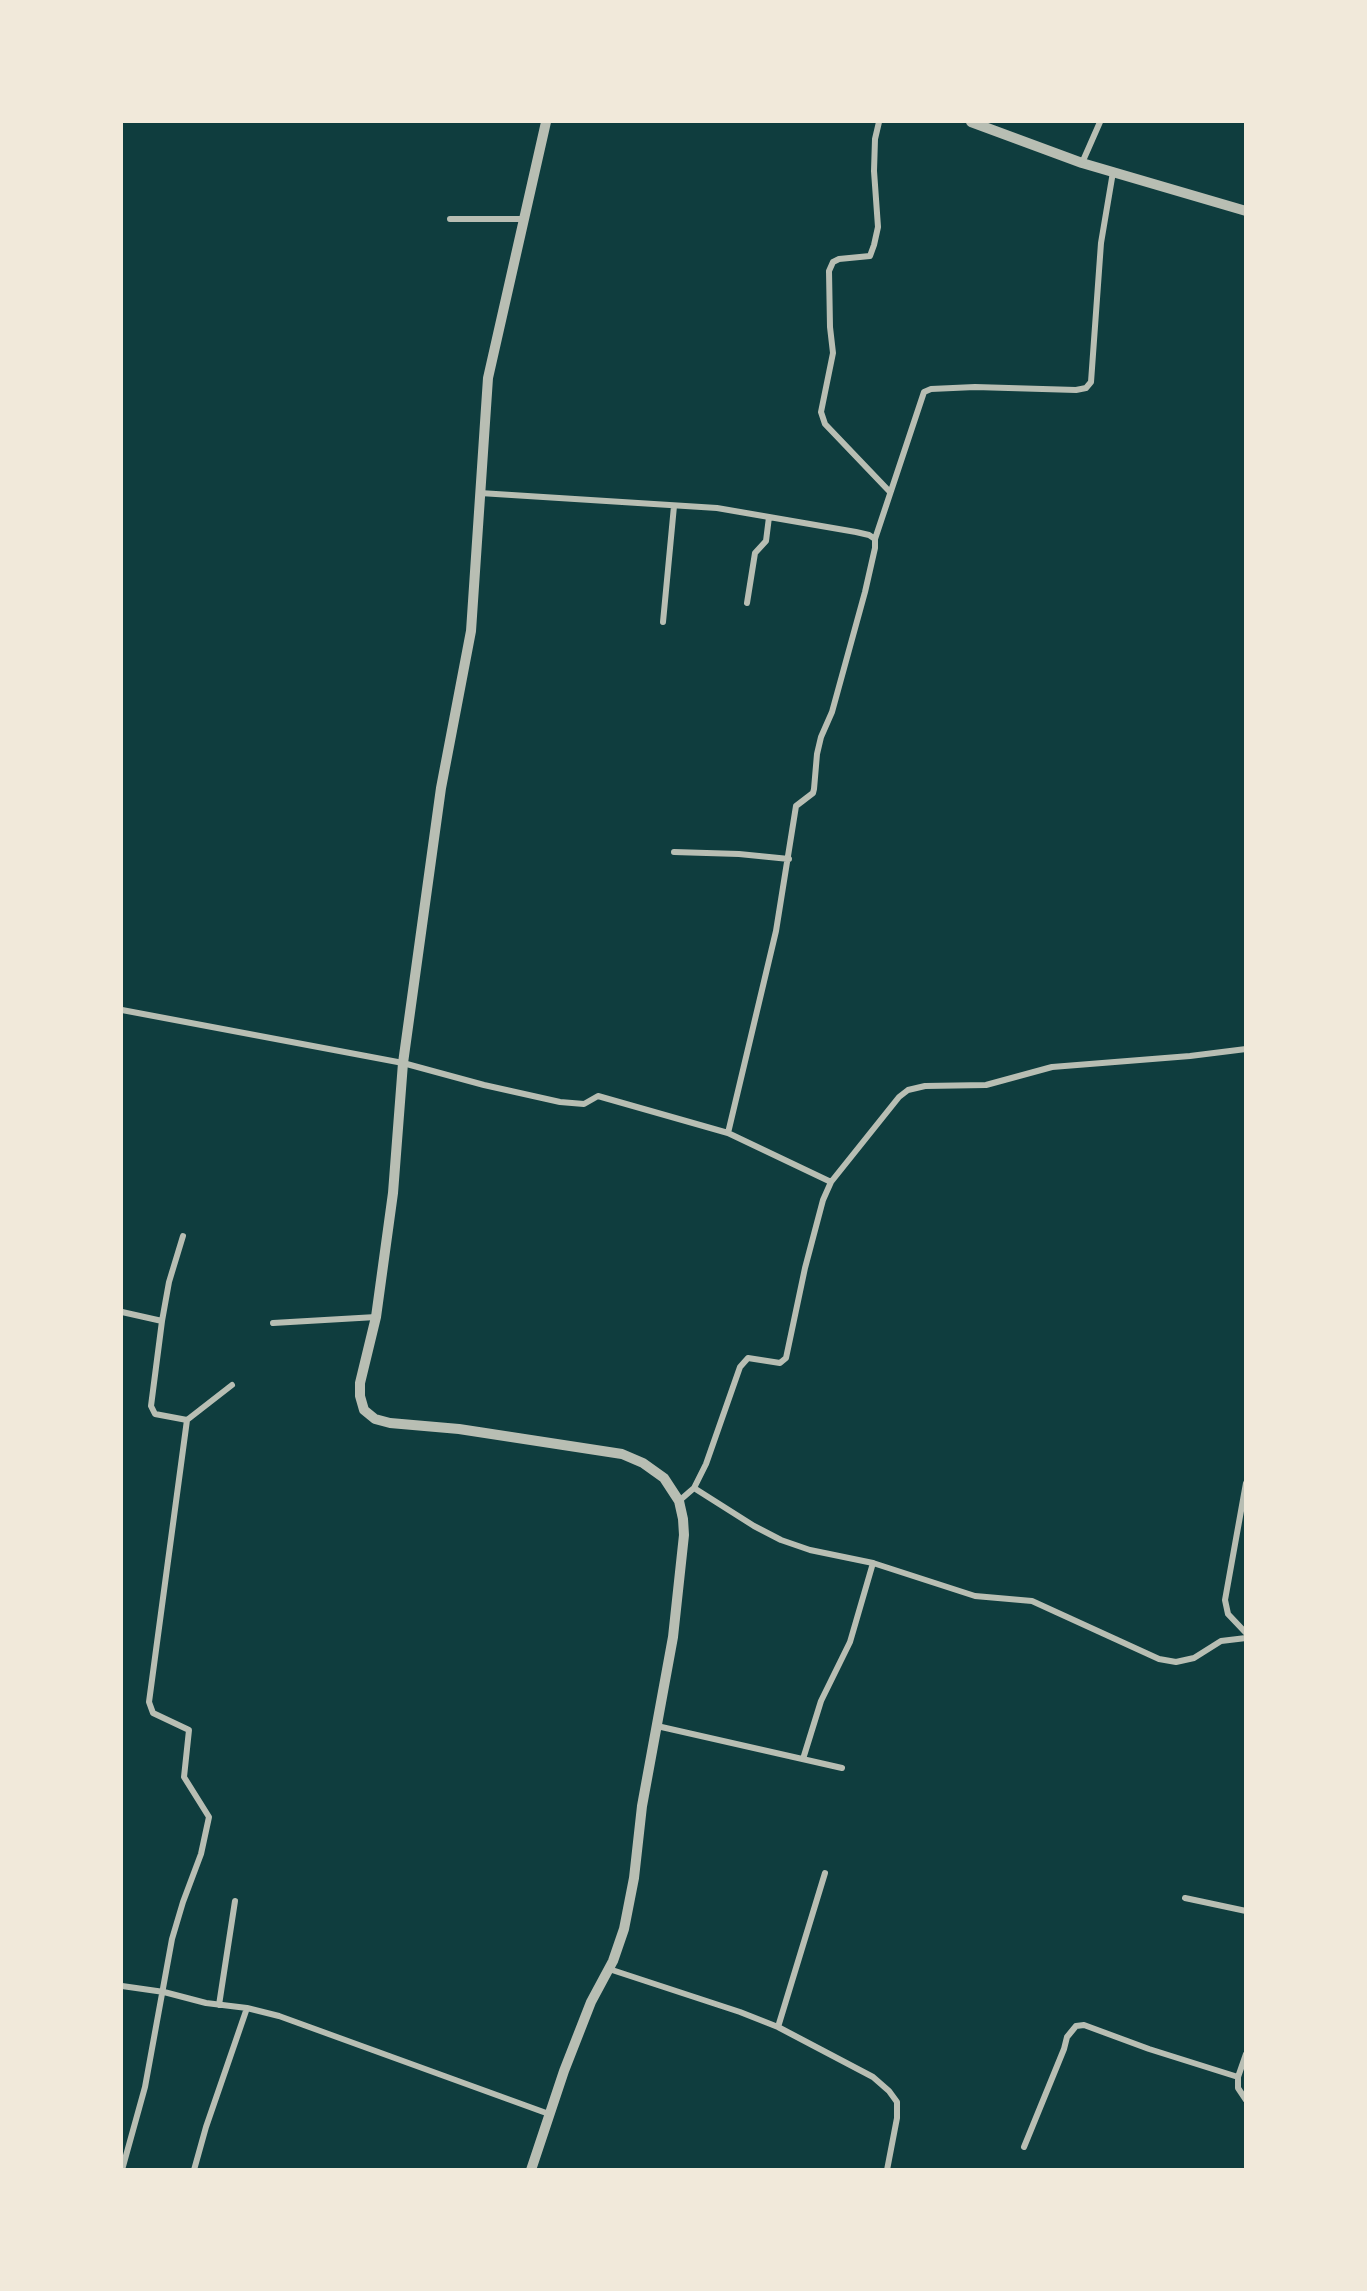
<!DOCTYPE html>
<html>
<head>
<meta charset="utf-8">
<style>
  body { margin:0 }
  #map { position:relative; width:1367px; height:2291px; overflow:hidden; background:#0f3d3e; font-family:"Varela Round",sans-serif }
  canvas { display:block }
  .frame { position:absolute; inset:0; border:123px solid #f1e9da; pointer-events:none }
</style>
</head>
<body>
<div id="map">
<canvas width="1367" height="2291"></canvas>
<div class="frame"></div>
</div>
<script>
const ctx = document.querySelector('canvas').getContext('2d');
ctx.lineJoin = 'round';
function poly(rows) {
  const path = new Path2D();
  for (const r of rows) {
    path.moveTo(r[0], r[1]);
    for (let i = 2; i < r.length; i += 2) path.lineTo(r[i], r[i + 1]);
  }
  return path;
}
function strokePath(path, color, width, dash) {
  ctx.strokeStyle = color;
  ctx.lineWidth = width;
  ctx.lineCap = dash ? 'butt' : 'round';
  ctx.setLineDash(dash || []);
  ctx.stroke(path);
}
strokePath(poly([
  [879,122,875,139,874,171,878,227,874,245,870,256,839,259,833,262,829,271,830,327,833,353,821,412,825,424,890,492],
  [1082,163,1100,122],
  [450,219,524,219],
  [480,493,717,508,856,532,869,535,875,539,875,548,865,592,832,712,821,737,817,754,814,789,813,793,796,806,776,931,728,1133],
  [875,539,924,392,931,389,975,387,1076,390,1086,388,1091,382,1101,243,1113,172],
  [747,603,755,553,766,541,769,517],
  [663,622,674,506],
  [674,852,739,854,789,859],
  [122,1010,403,1063,484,1085,560,1102,584,1104,598,1096,605,1098,728,1133,831,1182],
  [183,1236,169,1282,162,1321,151,1406,155,1414,187,1420],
  [122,1312,162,1321],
  [273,1323,376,1317],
  [1246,1483,1225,1600,1228,1614,1246,1633],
  [694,1488,754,1526,781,1540,810,1550,873,1563,975,1596,1032,1601,1159,1659,1176,1662,1194,1658,1221,1641,1246,1638],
  [679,1501,694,1488,706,1464,740,1367,748,1358,780,1363,786,1358,805,1268,823,1200,831,1182,899,1097,908,1090,925,1086,986,1085,1052,1067,1190,1056,1246,1049],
  [657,1726,842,1768],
  [803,1759,821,1701,850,1642,873,1563],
  [1185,1898,1246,1911],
  [609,1969,740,2012,778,2027,825,1873],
  [122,1986,164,1992,206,2003,247,2008,279,2016,549,2114],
  [219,2005,235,1901],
  [778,2027,873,2077,889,2091,897,2102,897,2118,887,2170],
  [1246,2054,1238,2077,1238,2088,1246,2100],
  [1024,2147,1064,2049,1067,2037,1076,2026,1084,2025,1149,2049,1238,2077],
  [122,2170,145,2087,172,1939,183,1902,201,1854,209,1817,184,1777,189,1730,153,1713,149,1702,187,1420,232,1385],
  [194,2170,206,2127,247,2008]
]), '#b8beb3', 6);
strokePath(poly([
  [971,122,1082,163,1246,211],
  [531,2170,564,2071,591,2002,613,1961,624,1929,634,1878,642,1806,673,1637,684,1535,683,1519,679,1501,664,1478,643,1463,622,1454,459,1429,390,1423,375,1419,364,1410,360,1396,360,1383,376,1317,393,1193,403,1063,441,788,471,631,488,378,546,122]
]), '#b8beb3', 10);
</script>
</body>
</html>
